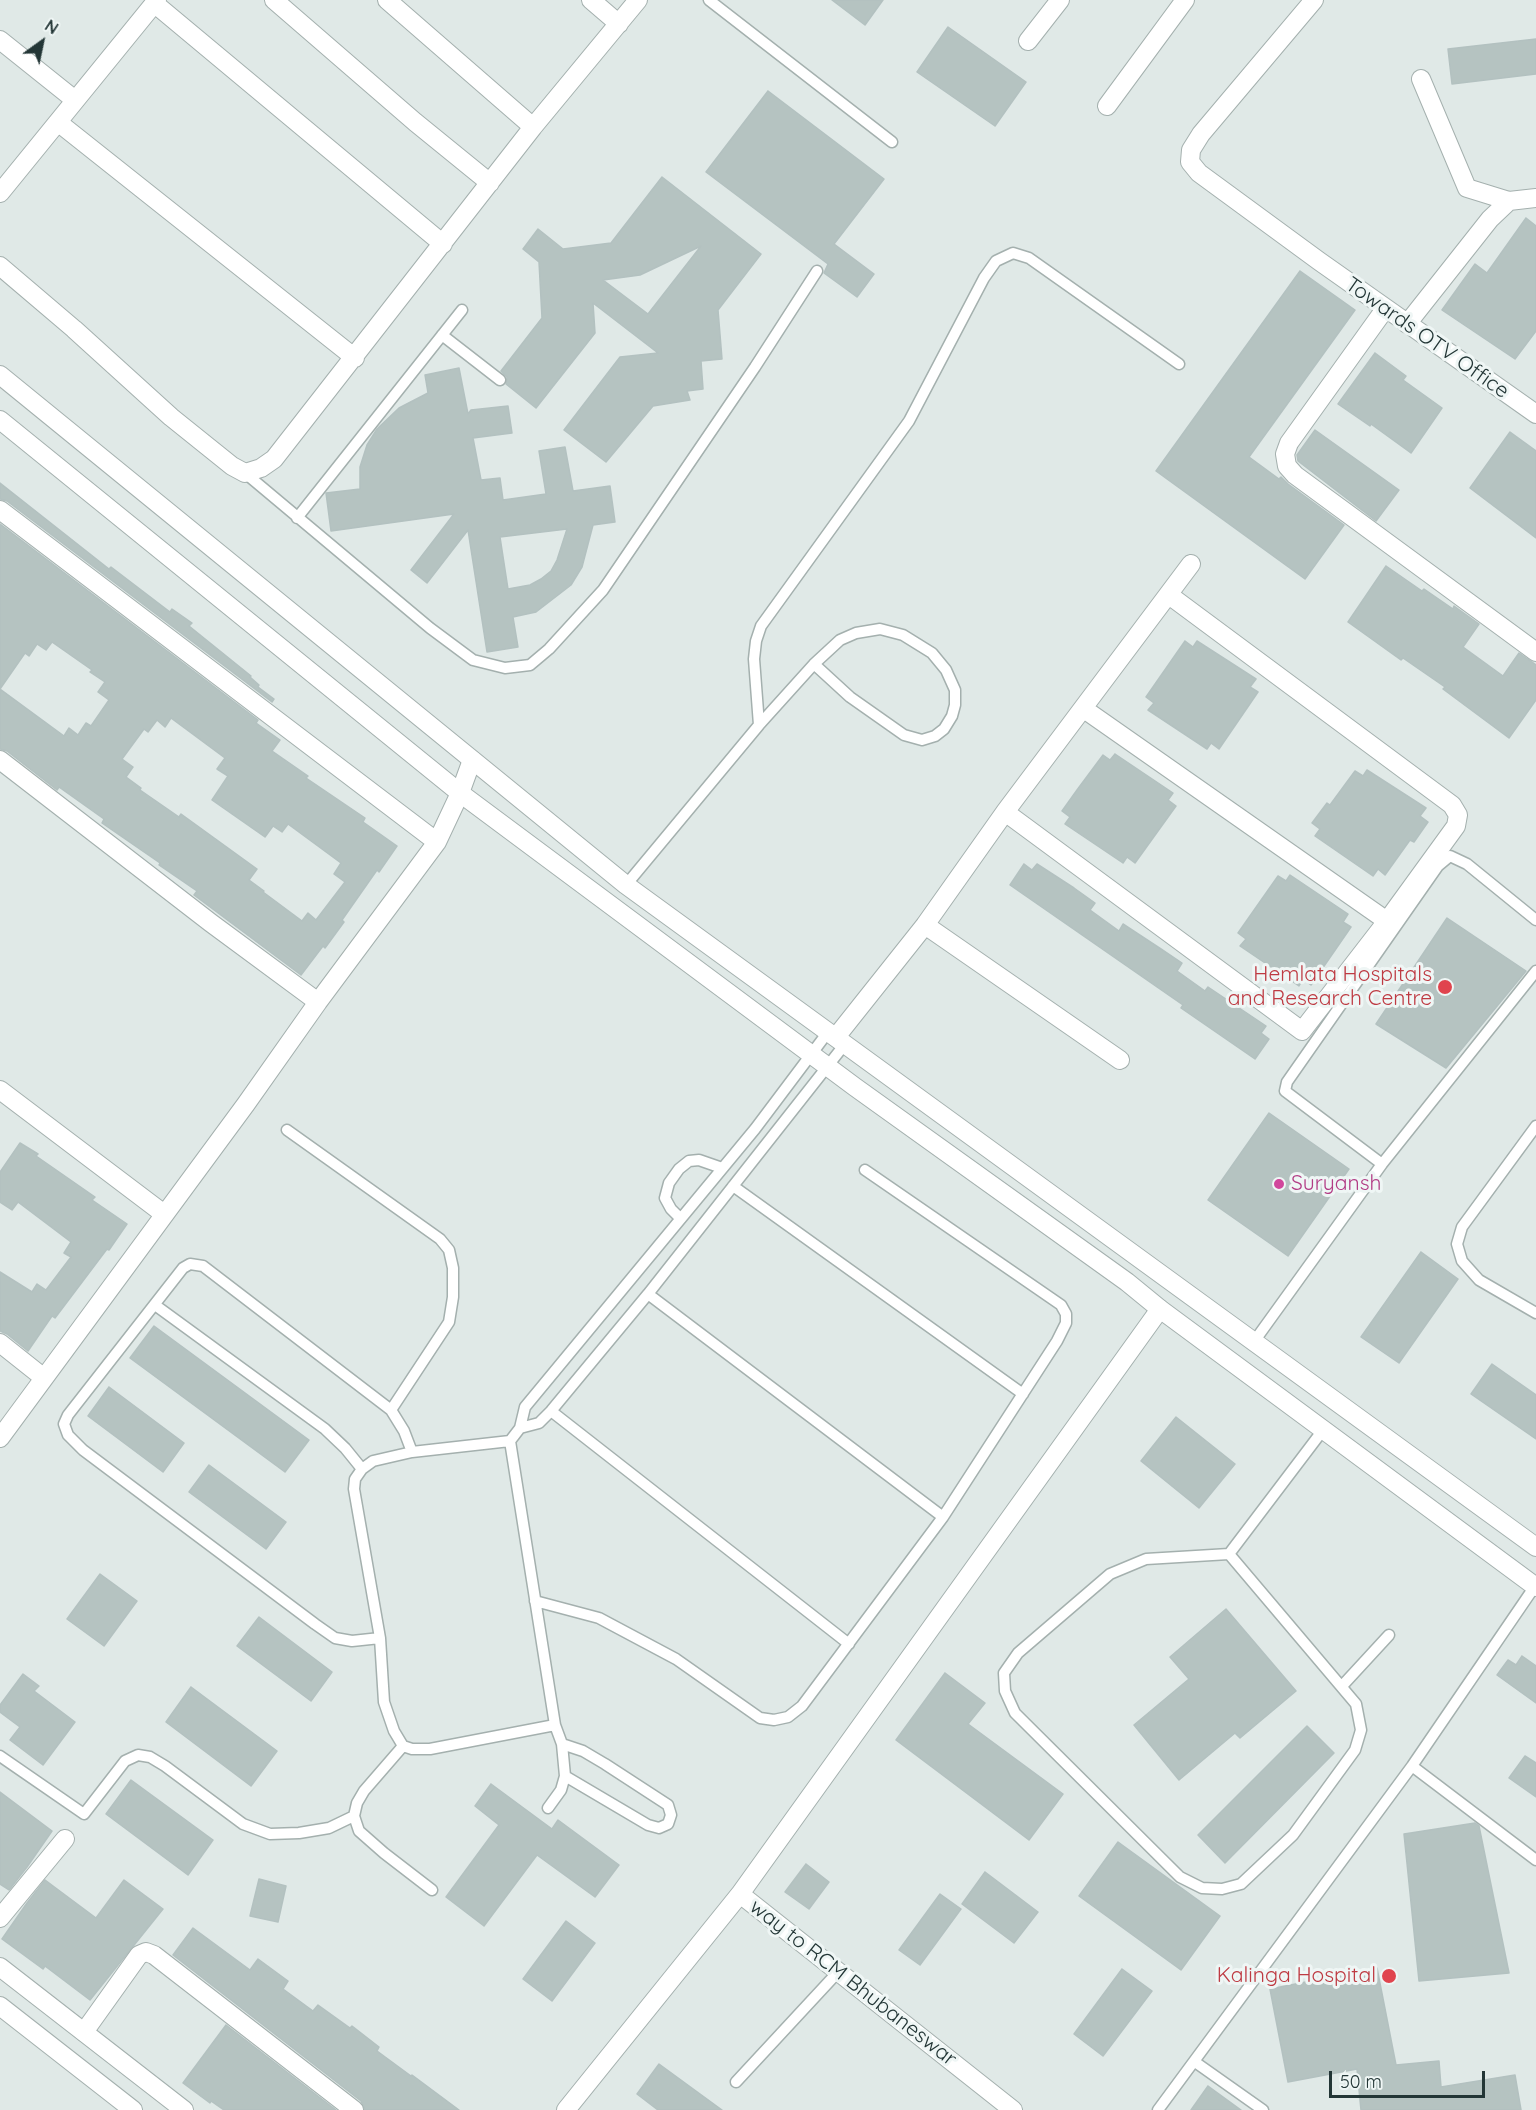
<!DOCTYPE html>
<html>
<head>
<meta charset="utf-8">
<style>
  body { margin:0 }
  #map { position:relative; width:1536px; height:2110px; overflow:hidden; background:#e0e9e7; font-family:Quicksand,sans-serif }
  canvas { display:block }
  .north { position:absolute; left:12px; top:12px; width:60px; height:60px; -webkit-text-stroke:4px #eff6f5; paint-order:stroke; rotate:33deg; font-size:16px; font-weight:700; line-height:24px; text-align:center; color:#233636 }
  .north::after { content:''; display:block; margin:auto; width:21px; height:27px; background:#233636; clip-path:polygon(50% 0,100% 100%,50% 72%,0 100%) }
  .scale { position:absolute; left:1329px; top:2071px; width:156px; height:27px; box-sizing:border-box; border:3px solid #233636; border-top:0; padding-left:8px; font-size:18px; line-height:21px; white-space:nowrap; color:#233636; -webkit-text-stroke:4px #eff6f5; paint-order:stroke }
</style>
</head>
<body>
<div id="map">
<canvas width="1536" height="2110"></canvas>
<div class="north">N</div>
<div class="scale">50 m</div>
</div>
<script>
const ctx = document.querySelector('canvas').getContext('2d');
ctx.lineJoin = 'round';
function fill(path, color) {
  ctx.fillStyle = color;
  ctx.fill(path, 'evenodd');
}
function poly(rows) {
  const path = new Path2D();
  for (const r of rows) {
    path.moveTo(r[0], r[1]);
    for (let i = 2; i < r.length; i += 2) path.lineTo(r[i], r[i + 1]);
  }
  return path;
}
function strokePath(path, color, width, dash) {
  ctx.strokeStyle = color;
  ctx.lineWidth = width;
  ctx.lineCap = dash ? 'butt' : 'round';
  ctx.setLineDash(dash || []);
  ctx.stroke(path);
}
function write(font, color, halo, rows, align = 'center') {
  ctx.font = font + ' Quicksand,sans-serif';
  ctx.lineWidth = 6;
  ctx.setLineDash([]);
  ctx.textBaseline = 'middle';
  ctx.strokeStyle = halo;
  ctx.fillStyle = color;
  for (const [text, x, y, turn = 0] of rows) {
    ctx.save();
    ctx.translate(x, y);
    ctx.rotate((+turn || 0) * Math.PI / 180);
    ctx.textAlign = isNaN(turn) ? turn : align;
    if (halo) ctx.strokeText(text, 0, 0);
    ctx.fillText(text, 0, 0);
    ctx.restore();
  }
}
const building = poly([
  [832,0,883,0,865,25,832,0],
  [948,27,1026,82,995,126,917,72,948,27],
  [1536,39,1536,74,1452,84,1448,49,1536,39],
  [768,91,884,179,834,244,874,274,857,297,824,273,828,264,706,172,768,91],
  [662,177,761,254,718,310,722,359,701,361,703,389,687,391,690,400,653,406,606,462,564,430,620,357,658,353,593,303,595,333,536,408,506,384,507,377,501,371,542,318,539,262,523,249,538,229,563,249,611,243,662,177],
  [701,246,648,314,603,280,640,275,701,246],
  [1526,218,1536,226,1536,331,1515,359,1442,310,1475,264,1487,273,1526,218],
  [1300,271,1355,310,1249,457,1279,479,1281,477,1288,484,1344,525,1305,579,1156,471,1300,271],
  [1375,353,1406,376,1403,380,1442,408,1411,453,1371,424,1370,426,1338,404,1375,353],
  [459,368,468,414,471,410,508,406,512,433,473,438,481,480,500,478,503,500,546,494,539,451,565,447,573,491,610,486,615,522,593,525,582,567,571,585,536,612,513,617,518,647,487,652,468,530,427,583,411,570,454,514,331,531,326,493,360,489,360,467,367,445,377,429,399,408,428,393,425,375,459,368],
  [567,529,557,560,551,571,541,579,530,585,508,589,500,537,567,529],
  [1315,430,1399,490,1376,521,1298,461,1297,455,1315,430],
  [1510,432,1536,451,1536,538,1470,488,1510,432],
  [0,483,109,569,111,567,170,612,172,609,192,623,189,626,251,676,250,677,259,685,258,687,274,699,272,702,7,501,0,499,0,483],
  [0,524,258,720,256,723,280,740,272,751,308,776,306,778,365,818,363,822,397,846,379,872,377,870,342,920,344,922,325,948,323,946,301,975,194,895,197,891,159,865,160,863,102,823,104,819,59,787,57,790,7,751,0,749,0,524],
  [52,642,92,670,90,672,105,682,98,692,109,700,91,726,86,723,78,735,69,728,64,736,0,689,25,653,29,656,37,644,46,650,52,642],
  [171,718,225,758,217,769,228,776,212,800,265,837,273,826,282,832,288,824,341,863,334,874,345,882,316,920,308,913,302,921,263,892,264,891,249,880,257,869,181,814,179,817,140,790,141,788,126,777,133,767,122,759,144,729,148,732,157,720,165,727,171,718],
  [1386,566,1422,591,1424,589,1453,609,1454,606,1479,624,1463,647,1503,676,1519,653,1536,665,1536,700,1509,738,1443,689,1445,687,1403,658,1401,660,1348,622,1386,566],
  [1185,641,1193,647,1197,641,1256,679,1250,687,1258,692,1219,749,1211,743,1207,749,1148,710,1154,703,1146,697,1185,641],
  [1115,754,1173,793,1168,800,1176,806,1135,863,1127,857,1123,863,1065,824,1070,817,1062,811,1077,790,1103,755,1110,760,1115,754],
  [1367,770,1426,808,1420,816,1428,822,1414,842,1410,840,1385,875,1378,869,1373,876,1315,836,1320,829,1312,823,1327,803,1330,805,1355,771,1363,776,1367,770],
  [1024,864,1032,870,1037,864,1074,888,1095,903,1090,910,1119,931,1123,924,1161,949,1182,963,1177,971,1205,991,1208,987,1266,1026,1261,1033,1269,1039,1255,1059,1181,1008,1183,1005,1010,885,1024,864],
  [1290,875,1348,914,1343,922,1351,927,1311,985,1303,979,1299,986,1240,946,1246,939,1238,933,1278,876,1286,881,1290,875],
  [1447,918,1526,971,1446,1068,1376,1024,1447,918],
  [1269,1113,1349,1169,1288,1256,1208,1200,1269,1113],
  [20,1143,38,1154,36,1156,95,1197,92,1200,127,1224,109,1250,107,1249,55,1318,52,1316,28,1351,7,1334,0,1331,0,1272,32,1292,37,1284,46,1290,71,1257,64,1253,71,1242,18,1202,12,1210,0,1202,0,1172,20,1143],
  [1421,1252,1458,1279,1399,1363,1361,1337,1421,1252],
  [154,1326,309,1440,285,1472,130,1358,154,1326],
  [1492,1364,1536,1395,1536,1439,1471,1394,1492,1364],
  [109,1387,184,1443,163,1472,88,1416,109,1387],
  [1176,1417,1235,1464,1199,1508,1141,1461,1176,1417],
  [209,1465,286,1522,266,1549,189,1492,209,1465],
  [100,1574,137,1601,104,1646,67,1619,100,1574],
  [1226,1609,1296,1691,1240,1738,1235,1733,1179,1780,1134,1725,1189,1679,1170,1657,1226,1609],
  [259,1617,332,1672,311,1701,237,1646,259,1617],
  [1522,1656,1536,1666,1536,1703,1497,1675,1508,1660,1516,1665,1522,1656],
  [945,1673,985,1703,968,1724,1063,1794,1029,1840,896,1740,945,1673],
  [23,1674,39,1686,34,1691,75,1722,43,1765,10,1740,20,1727,0,1712,0,1705,23,1674],
  [191,1687,277,1751,251,1786,166,1722,191,1687],
  [1307,1726,1334,1753,1225,1863,1198,1835,1307,1726],
  [1525,1756,1536,1763,1536,1797,1509,1778,1525,1756],
  [131,1780,213,1840,188,1875,106,1814,131,1780],
  [491,1784,552,1829,558,1820,619,1865,595,1897,537,1855,484,1926,446,1897,499,1825,475,1806,491,1784],
  [0,1792,52,1831,27,1867,9,1890,0,1884,0,1792],
  [1475,1823,1479,1826,1509,1973,1419,1981,1404,1834,1475,1823],
  [1118,1842,1220,1916,1181,1970,1079,1896,1118,1842],
  [806,1864,829,1882,809,1909,785,1892,806,1864],
  [985,1872,1038,1912,1014,1943,962,1904,985,1872],
  [259,1879,286,1886,278,1922,250,1916,259,1879],
  [45,1880,96,1918,124,1880,163,1909,90,2000,45,1966,43,1969,2,1939,27,1903,45,1880],
  [940,1894,961,1909,920,1965,899,1950,940,1894],
  [566,1921,595,1943,552,2001,523,1979,566,1921],
  [193,1928,250,1970,258,1959,288,1981,283,1989,313,2011,318,2005,350,2028,352,2026,379,2047,377,2051,411,2076,412,2075,459,2110,365,2110,361,2101,173,1955,193,1928],
  [1377,1968,1396,2065,1439,2061,1441,2087,1515,2075,1521,2110,1361,2110,1357,2069,1288,2082,1270,1989,1377,1968],
  [1122,1969,1152,1991,1103,2056,1074,2034,1122,1969],
  [226,2025,336,2110,224,2110,211,2101,210,2103,183,2083,226,2025],
  [659,2064,722,2110,658,2110,637,2094,659,2064],
  [1208,2086,1241,2110,1191,2110,1208,2086]
]);
fill(building, '#b5c3c1');
strokePath(building, '#b3c1c0', 1.5);
const service = poly([
  [709,0,892,142],
  [442,335,500,380],
  [245,473,430,628,473,660,505,668,530,665,549,649,603,590,755,367,817,271],
  [297,518,462,310],
  [759,725,754,659,756,641,761,626,909,421,984,278,996,261,1013,253,1029,258,1179,364],
  [626,885,759,725,814,664,840,640,856,633,880,629,903,635,932,653,946,670,955,690,955,705,952,716,944,729,935,736,922,740,904,735,850,697,814,664],
  [1536,1126,1462,1227,1457,1244,1462,1261,1479,1280,1536,1313],
  [287,1130,440,1239,449,1250,453,1268,453,1297,449,1322,391,1410],
  [1382,1164,1285,1091,1287,1082,1438,866,1450,856,1467,864,1536,920],
  [733,1186,1023,1394],
  [680,1218,671,1209,665,1198,669,1183,679,1169,689,1161,699,1160,722,1168],
  [648,1294,943,1517],
  [155,1305,325,1429,345,1448,362,1469],
  [1253,1343,1382,1164,1536,971],
  [551,1411,849,1644],
  [520,1428,539,1423,551,1411,648,1294,845,1044],
  [510,1441,555,1725,562,1744,565,1776,561,1790,548,1808],
  [1229,1554,1356,1704,1361,1730,1355,1750,1293,1835,1241,1884,1222,1889,1202,1888,1180,1877,1015,1713,1005,1691,1004,1673,1018,1653,1110,1574,1146,1559,1229,1554,1323,1430],
  [535,1601,599,1618,676,1659,760,1718,774,1720,788,1717,802,1706,943,1517,1057,1341,1066,1323,1066,1314,1061,1305,865,1170],
  [380,1638,352,1641,335,1638,315,1624,83,1450,68,1435,64,1424,68,1415,183,1268,190,1264,203,1266,391,1410,404,1431,412,1452],
  [1342,1686,1389,1635],
  [555,1725,430,1749,412,1749,403,1746,394,1731,384,1702,380,1638,354,1489,355,1479,362,1469,373,1461,412,1452,510,1441,520,1428,525,1407,755,1129,828,1032],
  [562,1744,583,1751,605,1764,668,1805,671,1815,668,1824,659,1828,648,1825,565,1776],
  [403,1746,364,1791,357,1803,354,1816,359,1831,384,1853,432,1890],
  [0,1756,84,1814,125,1761,138,1755,150,1757,165,1766,243,1824,270,1834,299,1833,329,1828,354,1816],
  [1412,1766,1536,1860],
  [1195,2062,1263,2110],
  [736,2082,838,1972],
  [1158,2110,1412,1766,1535,1586]
]);
const minor = poly([
  [274,0,415,122,490,183],
  [387,0,533,127],
  [591,0,619,24],
  [1314,0,1201,134,1191,150,1190,162,1199,173,1319,261,1536,414],
  [154,3,443,244],
  [0,40,75,100],
  [1028,41,1060,0],
  [1421,79,1467,188,1509,201],
  [1107,106,1185,0],
  [59,123,355,358],
  [0,193,157,0],
  [0,266,74,329,171,417,232,466,245,473,261,468,274,459,533,127,638,0],
  [1385,309,1289,443,1285,454,1287,466,1295,475,1536,652],
  [1407,324,1490,219,1509,201,1536,198],
  [0,510,437,842],
  [1084,709,1387,921],
  [0,760,211,923,318,1002],
  [1005,812,1302,1031,1387,921,1456,826,1458,815,1452,805,1169,595],
  [925,925,1120,1060],
  [836,1037,925,925,1005,812,1191,564],
  [0,1090,164,1214],
  [0,1343,44,1378],
  [0,1438,246,1104,318,1002,437,842,460,793,472,760],
  [740,1894,1160,1309],
  [0,1918,65,1839],
  [84,2032,139,1955,146,1952,154,1955,354,2110],
  [566,2110,740,1894,1013,2110]
]);
const tertiary = poly([
  [0,375,626,885,1536,1547],
  [0,420,460,793,855,1087,1127,1282,1160,1309,1536,1587],
  [0,1967,184,2110],
  [0,2006,133,2110]
]);
strokePath(service, '#a4b0ae', 13);
strokePath(minor, '#a4b0ae', 20);
strokePath(tertiary, '#a4b0ae', 20);
strokePath(service, '#fff', 10);
strokePath(minor, '#fff', 18);
strokePath(tertiary, '#fff', 18);
for (const [x, y, r, color] of [
  [1445,987,8,"#e0444e"],
  [1279,1184,6,"#d1479c"],
  [1389,1976,8,"#e0444e"]
]) {
  const dot = new Path2D();
  dot.arc(x, y, r, 0, 2 * Math.PI);
  ctx.fillStyle = color;
  ctx.fill(dot);
  strokePath(dot, '#eff6f5', 2);
}
write('21px', '#233636', '#eff6f5', [
  ["Towards OTV Office",1427,338,35],
  ["way to RCM Bhubaneswar",853,1983,38]
]);
write('21px', '#be3a42', '#eff6f5', [
  ["Hemlata Hospitals",1432,975],
  ["and Research Centre",1432,999],
  ["Kalinga Hospital",1376,1976]
], 'right');
write('21px', '#b23c85', '#eff6f5', [
  ["Suryansh",1291,1184]
], 'left');
</script>
</body>
</html>
